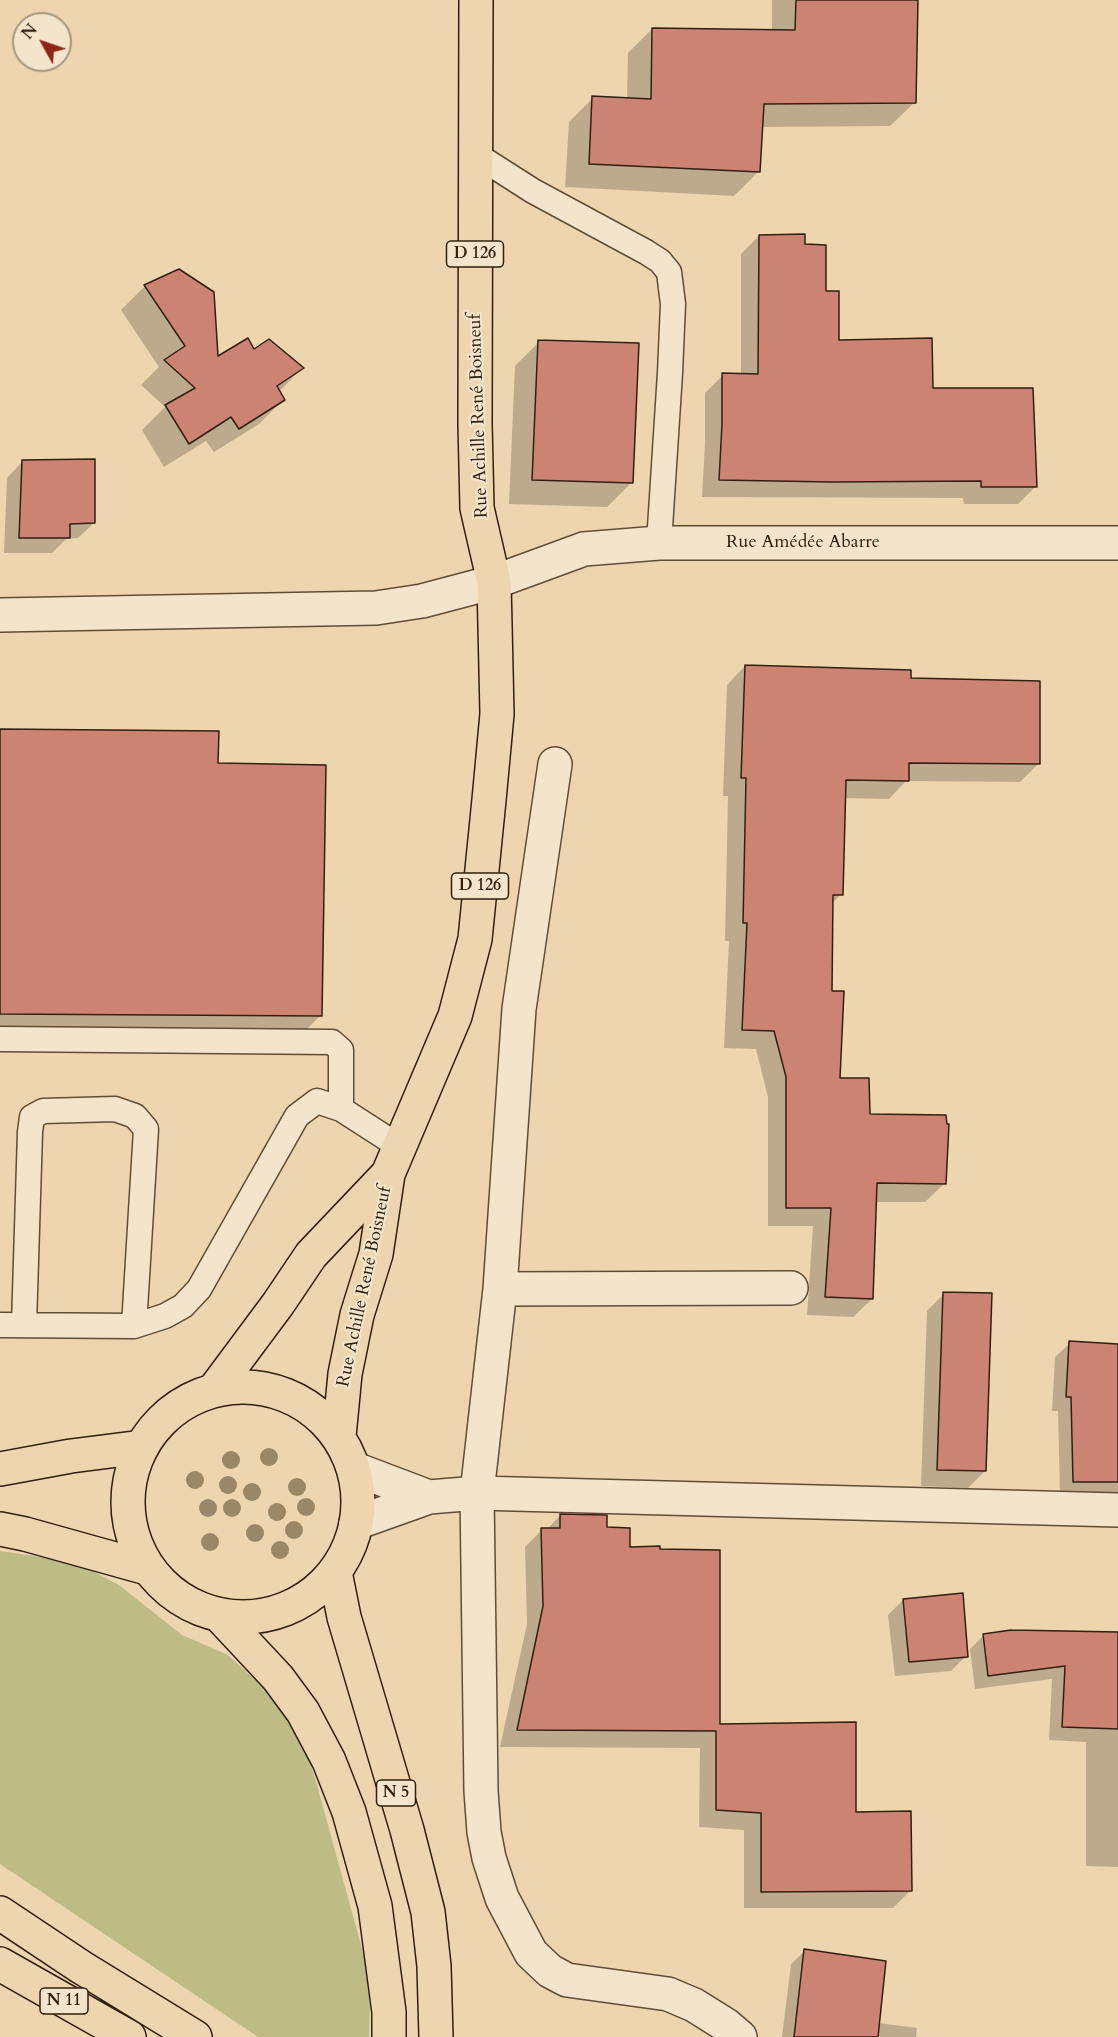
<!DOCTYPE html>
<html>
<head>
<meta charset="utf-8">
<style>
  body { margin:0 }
  #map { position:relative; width:1118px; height:2037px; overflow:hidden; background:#edd5af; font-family:Cardo,serif }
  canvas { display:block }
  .north { position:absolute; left:12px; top:12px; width:60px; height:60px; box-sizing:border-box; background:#f3e4cb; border:2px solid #a59680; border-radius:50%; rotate:310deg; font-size:16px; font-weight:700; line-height:24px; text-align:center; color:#31200f }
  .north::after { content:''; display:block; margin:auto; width:21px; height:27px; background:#8f2418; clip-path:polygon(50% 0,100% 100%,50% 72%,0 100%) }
</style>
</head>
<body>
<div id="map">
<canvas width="1118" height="2037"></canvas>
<div class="north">N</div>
</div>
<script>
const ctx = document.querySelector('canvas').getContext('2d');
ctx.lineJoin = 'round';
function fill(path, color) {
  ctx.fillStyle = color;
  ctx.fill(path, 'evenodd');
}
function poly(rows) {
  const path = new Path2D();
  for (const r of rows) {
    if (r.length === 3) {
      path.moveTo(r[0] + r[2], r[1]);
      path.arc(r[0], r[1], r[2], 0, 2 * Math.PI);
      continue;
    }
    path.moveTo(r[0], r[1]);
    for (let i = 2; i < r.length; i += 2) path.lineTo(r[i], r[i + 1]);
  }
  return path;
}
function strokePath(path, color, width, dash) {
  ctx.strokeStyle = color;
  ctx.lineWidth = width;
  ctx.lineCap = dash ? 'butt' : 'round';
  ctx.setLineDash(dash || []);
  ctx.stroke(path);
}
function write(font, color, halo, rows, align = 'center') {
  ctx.font = font + ' Cardo,serif';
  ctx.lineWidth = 4.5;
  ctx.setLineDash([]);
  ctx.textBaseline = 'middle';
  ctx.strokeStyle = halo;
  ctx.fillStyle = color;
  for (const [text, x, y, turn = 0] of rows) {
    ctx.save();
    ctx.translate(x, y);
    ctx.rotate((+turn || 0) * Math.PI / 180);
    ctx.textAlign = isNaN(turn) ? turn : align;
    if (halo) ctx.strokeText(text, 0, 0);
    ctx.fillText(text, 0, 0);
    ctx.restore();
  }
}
fill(poly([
  [0,1551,75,1562,119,1585,182,1635,228,1655,296,1717,315,1778,364,1956,370,2005,369,2037,258,2037,0,1864]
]), '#bdbc87');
fill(poly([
  [772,0,917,0,915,102,890,126,761,127,759,171,734,196,565,187,569,122,593,98,627,99,628,53,652,29,772,31],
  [759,236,804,245,825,293,838,342,1036,486,1018,504,964,504,963,498,702,497,705,443,705,393,723,375,741,375,741,254],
  [145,286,217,358,253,351,301,369,279,392,283,400,259,424,214,452,206,441,164,467,142,430,165,407,141,385,159,367,121,310],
  [539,342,631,483,607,507,509,504,515,366],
  [22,462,94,523,78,538,66,539,52,553,4,553,7,478],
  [745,666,910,679,1039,763,1020,782,906,781,889,799,844,798,841,894,832,904,831,992,839,1079,868,1115,944,1184,925,1202,875,1202,872,1299,853,1317,807,1315,813,1226,768,1226,768,1097,756,1049,724,1048,729,941,725,941,728,796,723,796,727,685],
  [0,731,217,765,320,1016,290,1046,0,1043],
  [944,1294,985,1471,968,1488,921,1486,927,1311],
  [1070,1343,1118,1345,1118,1496,1060,1495,1058,1411,1052,1411,1055,1357],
  [561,1515,605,1529,629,1549,718,1726,855,1813,910,1891,893,1908,744,1908,744,1830,699,1827,700,1748,500,1747,527,1624,525,1547,542,1530,546,1530],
  [903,1600,966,1656,951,1671,895,1676,888,1615],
  [1118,1633,1118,1867,1086,1866,1086,1742,1049,1740,1052,1679,975,1689,970,1649,984,1635],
  [805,1951,878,2023,917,2028,916,2037,782,2037,791,1964]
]), '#0003');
const building = poly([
  [796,0,918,0,916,103,764,104,760,172,589,164,592,96,651,99,652,28,795,30,796,0],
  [805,234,805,244,826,245,826,291,839,291,839,340,932,338,933,388,1033,388,1037,487,981,487,981,481,831,482,719,480,722,424,722,373,758,374,759,235,805,234],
  [179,269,214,292,218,356,248,338,254,349,269,339,304,368,277,386,285,400,239,429,231,417,189,444,165,405,195,388,164,360,185,346,144,285,179,269],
  [538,340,639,343,633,483,532,480,538,340],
  [95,459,95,523,70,524,70,538,19,538,22,460,95,459],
  [745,665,911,670,911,678,1040,681,1040,764,909,763,909,781,846,780,843,895,833,895,832,991,844,991,840,1078,869,1078,870,1114,946,1115,947,1124,949,1124,946,1184,877,1183,873,1299,825,1297,831,1208,786,1208,786,1077,774,1031,742,1030,747,923,743,923,746,778,741,778,745,665],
  [0,729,219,731,218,763,326,765,322,1016,0,1014,0,729],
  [943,1292,992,1293,986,1471,937,1470,943,1292],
  [1069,1341,1118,1344,1118,1482,1073,1482,1071,1397,1066,1397,1069,1341],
  [560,1514,607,1515,607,1527,630,1528,630,1547,660,1546,660,1549,720,1550,720,1724,856,1722,856,1812,911,1811,912,1891,761,1892,761,1813,716,1810,716,1731,517,1730,543,1606,541,1528,560,1528,560,1514],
  [963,1593,968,1657,909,1662,903,1599,963,1593],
  [1011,1630,1118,1632,1118,1729,1062,1727,1065,1666,988,1676,983,1634,1011,1630],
  [804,1949,886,1961,878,2037,794,2037,804,1949]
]);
fill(building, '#cd8374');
strokePath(building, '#31200f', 1.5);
const service = poly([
  [475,154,533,191,646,252,660,261,669,272,673,304,670,373,659,543],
  [0,1039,332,1042,341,1050,341,1109],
  [0,1325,134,1326,165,1316,183,1306,199,1289,297,1116,317,1101,341,1109,400,1147],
  [24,1325,30,1132,32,1117,43,1111,115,1109,135,1116,146,1129,134,1326]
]);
const minor = poly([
  [0,615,376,608,422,601,494,582],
  [555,764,519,1009,500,1289,477,1493,481,1791,484,1832,489,1858,502,1898,531,1953,550,1971,567,1980,668,1994,694,2005,726,2025,740,2037],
  [500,1289,791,1288],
  [355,1469,429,1497],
  [356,1523,429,1497,477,1493,1118,1510]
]);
const tertiary = poly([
  [494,582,584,549,659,543,1118,543]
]);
const primary = poly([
  [243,1502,115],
  [214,1390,278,1304,311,1255,388,1174],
  [339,1436,345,1374,357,1315,376,1254,388,1174,455,1016,475,939,489,800,497,714,494,582,477,508,475,424,476,0],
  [335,1572,344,1617,407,1830,428,1912,434,1966,436,2037],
  [220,1616,278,1678,303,1712,329,1761,349,1812,375,1906,389,2012,389,2037]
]);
const trunk = poly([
  [0,1469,71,1456,142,1447],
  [0,1529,25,1534,147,1568],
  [0,1913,81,1967,195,2037],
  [0,1964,129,2037]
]);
strokePath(service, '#604d37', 27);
strokePath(minor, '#604d37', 36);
strokePath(tertiary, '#604d37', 36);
strokePath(primary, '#31200f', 36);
strokePath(trunk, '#31200f', 36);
strokePath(service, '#f3e4cb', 24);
strokePath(minor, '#f3e4cb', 33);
strokePath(tertiary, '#f3e4cb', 33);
strokePath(primary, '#edd5af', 33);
strokePath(trunk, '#edd5af', 33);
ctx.fillStyle = '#998768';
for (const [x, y] of [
  [269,1457],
  [231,1460],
  [195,1480],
  [228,1485],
  [297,1487],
  [252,1492],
  [306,1507],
  [208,1508],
  [232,1508],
  [277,1512],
  [294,1530],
  [255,1533],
  [210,1542],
  [280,1550]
]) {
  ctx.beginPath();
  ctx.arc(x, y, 9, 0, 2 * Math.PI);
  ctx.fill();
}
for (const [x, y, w] of [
  [475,254,57],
  [480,886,57],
  [396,1793,39],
  [64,2001,48]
]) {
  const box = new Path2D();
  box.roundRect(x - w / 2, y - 13, w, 26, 4.5);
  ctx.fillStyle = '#f3e4cb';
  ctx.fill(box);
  strokePath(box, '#31200f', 1.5);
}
write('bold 16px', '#31200f', null, [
  ["D 126",475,254],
  ["D 126",480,886],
  ["N 5",396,1793],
  ["N 11",64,2001]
]);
write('18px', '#31200f', '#f3e4cb', [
  ["Rue Achille René Boisneuf",479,416,-92],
  ["Rue Amédée Abarre",803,543],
  ["Rue Achille René Boisneuf",365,1287,-78]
]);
</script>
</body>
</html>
